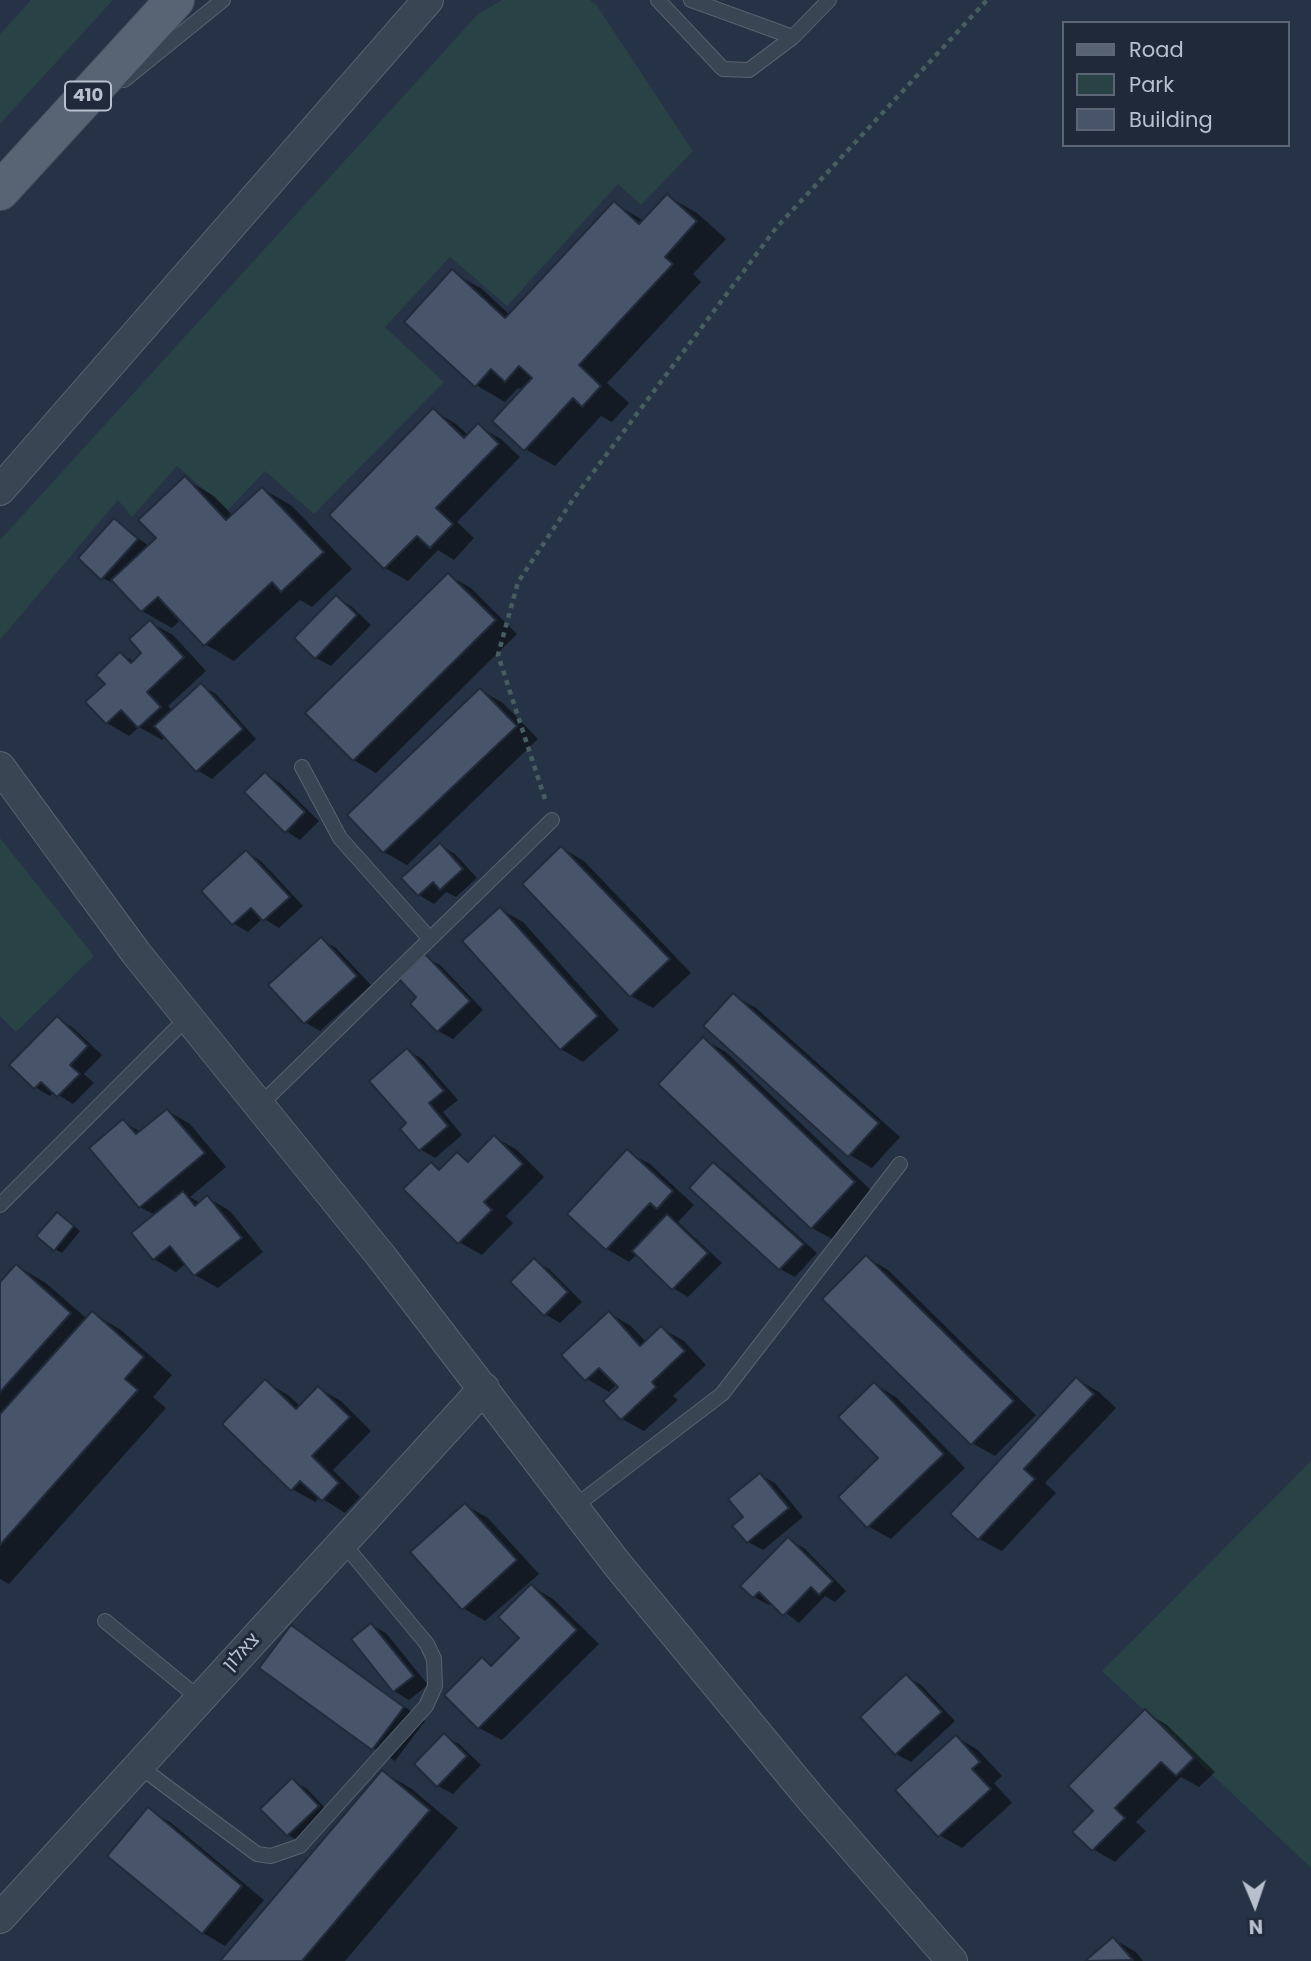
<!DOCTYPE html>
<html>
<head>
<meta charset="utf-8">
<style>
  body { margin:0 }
  #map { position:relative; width:1311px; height:1961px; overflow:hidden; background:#263245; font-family:Poppins,sans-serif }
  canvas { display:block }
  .legend { position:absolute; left:1062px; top:21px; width:228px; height:126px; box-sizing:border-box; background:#1f2939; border:2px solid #5c6574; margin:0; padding:9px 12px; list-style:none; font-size:21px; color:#b8c0cd }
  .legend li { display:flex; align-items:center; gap:14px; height:35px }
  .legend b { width:35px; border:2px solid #5c6574 }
  .north { position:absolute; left:1220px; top:1870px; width:70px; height:70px; -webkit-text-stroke:5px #1f2939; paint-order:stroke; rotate:178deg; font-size:19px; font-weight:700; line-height:28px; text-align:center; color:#b8c0cd }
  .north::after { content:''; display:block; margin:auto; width:24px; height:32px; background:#b8c0cd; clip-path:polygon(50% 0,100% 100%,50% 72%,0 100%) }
</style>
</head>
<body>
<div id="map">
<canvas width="1311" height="1961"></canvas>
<ul class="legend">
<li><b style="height:9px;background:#586474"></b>Road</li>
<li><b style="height:19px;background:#284245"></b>Park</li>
<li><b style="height:19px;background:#475469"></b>Building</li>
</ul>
<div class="north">N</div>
</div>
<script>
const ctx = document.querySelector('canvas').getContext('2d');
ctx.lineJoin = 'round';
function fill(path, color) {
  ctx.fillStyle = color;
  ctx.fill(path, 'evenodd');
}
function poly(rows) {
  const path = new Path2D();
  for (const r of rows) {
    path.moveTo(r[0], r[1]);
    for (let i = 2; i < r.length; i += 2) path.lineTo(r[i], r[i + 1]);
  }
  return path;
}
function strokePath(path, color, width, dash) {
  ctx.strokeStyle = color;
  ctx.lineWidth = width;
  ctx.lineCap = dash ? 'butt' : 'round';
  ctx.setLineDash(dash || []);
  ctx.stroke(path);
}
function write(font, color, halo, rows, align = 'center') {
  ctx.font = font + ' Poppins,"Noto Sans Hebrew",sans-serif';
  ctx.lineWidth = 6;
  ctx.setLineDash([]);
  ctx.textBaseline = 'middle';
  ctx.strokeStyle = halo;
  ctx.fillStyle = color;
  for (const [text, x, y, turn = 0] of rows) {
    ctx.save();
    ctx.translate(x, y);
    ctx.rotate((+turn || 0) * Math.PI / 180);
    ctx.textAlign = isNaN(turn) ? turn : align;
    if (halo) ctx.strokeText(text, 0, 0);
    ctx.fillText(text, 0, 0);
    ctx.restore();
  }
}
fill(poly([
  [31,0,113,0,0,124,0,34],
  [502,0,590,0,596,4,693,151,641,205,618,184,507,306,450,257,385,327,444,382,314,514,265,471,228,510,177,466,132,517,118,500,0,640,0,540,478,14],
  [0,838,94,956,16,1032,0,1016],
  [1311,1461,1311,1868,1102,1671]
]), '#284245');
fill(poly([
  [667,196,697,213,726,239,693,274,701,282,607,383,629,403,612,422,601,416,555,466,525,449,523,390,518,388,505,402,476,385,452,272,482,289,510,315,614,203,644,221],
  [434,411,456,424,469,436,478,426,501,439,520,457,457,522,474,538,454,560,438,550,408,581,385,568,331,515],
  [185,479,214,496,233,516,263,489,292,506,352,569,312,607,300,600,234,661,205,644,181,619,172,628,142,611,118,585,102,578,115,520,150,547,158,538],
  [448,575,471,588,517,634,376,773,354,760],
  [336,597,351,606,371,625,331,666,316,658],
  [150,622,173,635,206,671,168,706,173,711,201,685,216,694,256,739,212,779,197,770,166,736,162,740,139,727,129,736,107,723,107,684,121,654,135,662,144,653],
  [480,690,503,703,538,739,407,865,384,852,349,816],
  [265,774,280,783,319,821,300,840,286,831],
  [440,845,455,854,477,878,456,897,446,892,434,904,419,895],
  [562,848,584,861,691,973,653,1008,631,996],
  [246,852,261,861,303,906,279,928,263,918,248,932,233,923],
  [500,909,523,922,619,1030,583,1062,561,1049],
  [321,939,336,948,371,985,320,1031,306,1023,271,985],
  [425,957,440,965,483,1010,453,1039,438,1031,419,997],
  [733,995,756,1008,900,1137,872,1168,850,1155],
  [57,1018,72,1027,102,1055,84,1074,94,1083,73,1104,54,1092,50,1096,35,1087],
  [703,1039,726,1052,877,1196,834,1240,812,1228],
  [407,1050,422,1059,458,1100,443,1112,462,1135,435,1158,420,1149,408,1123],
  [168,1111,190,1124,226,1167,190,1197,200,1203,208,1198,230,1211,263,1252,218,1288,195,1275,186,1263,176,1272,154,1259,155,1215,140,1207,123,1122,141,1132],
  [495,1137,517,1150,544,1177,506,1216,513,1223,482,1255,459,1242,431,1164,442,1170,457,1154,471,1162],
  [627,1152,650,1164,694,1205,678,1222,722,1263,688,1297,673,1288,637,1254,629,1262,607,1249,569,1214],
  [714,1164,728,1173,817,1253,795,1277,780,1269],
  [64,1218,80,1231,62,1253,55,1249],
  [866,1257,888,1270,1036,1415,995,1456,972,1443],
  [535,1261,549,1269,582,1302,560,1323,545,1314],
  [17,1266,46,1283,87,1319,92,1313,121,1330,172,1375,153,1397,166,1408,9,1584,0,1579,0,1284],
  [609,1313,631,1326,646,1342,661,1328,684,1341,706,1365,673,1396,678,1400,644,1431,622,1419,620,1388,617,1384,609,1392,587,1379],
  [1077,1379,1099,1392,1116,1408,1045,1483,1056,1493,1002,1551,979,1539],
  [266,1382,288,1395,301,1407,318,1388,341,1401,371,1431,333,1470,360,1497,345,1513,320,1497,315,1502,292,1489],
  [874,1384,896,1397,965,1468,891,1539,868,1526,881,1458],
  [760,1475,775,1483,803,1517,763,1550,748,1542],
  [465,1505,488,1518,539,1574,485,1621,463,1608],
  [789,1540,804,1548,846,1591,835,1602,825,1596,799,1623,772,1602,769,1605,754,1597],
  [531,1586,553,1599,599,1644,502,1740,479,1728,482,1659,493,1666,521,1638],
  [371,1625,386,1633,428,1685,409,1700,394,1691],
  [292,1627,425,1721,395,1761,373,1748],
  [906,1676,921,1685,955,1721,911,1762,896,1754],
  [1145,1712,1167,1725,1215,1772,1199,1787,1181,1777,1136,1822,1146,1831,1115,1862,1093,1849,1096,1811],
  [444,1736,459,1744,481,1765,453,1794,438,1786],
  [956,1737,978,1750,1002,1776,994,1783,1012,1803,962,1848,939,1835],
  [383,1772,412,1789,458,1828,345,1961,223,1961],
  [292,1780,307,1789,332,1815,303,1843,288,1835],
  [148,1810,170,1822,264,1900,225,1946,203,1933],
  [1113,1939,1136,1952,1143,1961,1088,1961]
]), '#0007');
const building = poly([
  [667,194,697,221,665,257,673,264,579,365,601,386,582,407,573,398,524,451,492,421,532,378,519,366,505,382,491,369,475,387,404,322,452,269,505,318,614,201,639,224,667,194],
  [433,408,464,438,478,423,499,444,436,508,453,524,430,548,417,536,384,569,329,515,433,408],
  [185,476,226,520,262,487,324,552,281,592,272,582,204,646,158,597,141,612,111,580,156,538,138,520,185,476],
  [114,518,138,539,101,580,78,558,114,518],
  [448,573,496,620,353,761,305,713,448,573],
  [336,595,357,615,315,659,294,638,336,595],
  [150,620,184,657,147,692,161,707,138,728,121,710,106,724,85,702,105,684,96,675,120,652,131,663,141,653,129,639,150,620],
  [201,683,243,729,196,772,154,726,201,683],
  [480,688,517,726,383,853,347,815,480,688],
  [265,772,305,812,285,833,244,792,265,772],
  [440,843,463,869,440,890,433,882,418,896,401,878,440,843],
  [561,846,670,959,630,997,522,884,561,846],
  [246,850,290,897,263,921,251,908,232,925,201,891,246,850],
  [500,907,598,1016,560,1050,462,941,500,907],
  [321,937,357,976,304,1024,268,985,321,937],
  [425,954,470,1001,437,1032,410,1004,416,997,399,979,425,954],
  [733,993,879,1123,848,1157,703,1026,733,993],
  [57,1016,88,1046,70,1065,80,1074,57,1097,41,1082,34,1089,9,1065,57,1016],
  [703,1037,855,1182,811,1229,658,1084,703,1037],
  [407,1048,444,1091,429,1103,448,1126,419,1151,400,1129,406,1123,369,1081,407,1048],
  [167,1109,205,1153,139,1208,89,1148,123,1119,136,1134,167,1109],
  [494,1135,523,1164,484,1202,492,1210,458,1244,403,1189,431,1162,439,1170,457,1152,468,1162,494,1135],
  [627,1149,673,1191,657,1209,650,1203,606,1250,567,1214,627,1149],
  [713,1162,804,1244,779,1270,689,1188,713,1162],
  [183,1191,195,1206,207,1195,242,1238,194,1276,170,1246,153,1260,131,1233,183,1191],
  [57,1212,74,1226,54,1251,36,1236,57,1212],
  [667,1214,708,1253,672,1290,632,1251,667,1214],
  [866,1255,1014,1401,971,1445,822,1299,866,1255],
  [534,1258,568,1292,544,1316,510,1282,534,1258],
  [16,1264,71,1313,0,1392,0,1282,16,1264],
  [92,1311,144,1357,125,1379,138,1390,0,1545,0,1414,92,1311],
  [609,1311,640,1346,661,1326,685,1351,652,1382,656,1387,621,1420,603,1401,618,1387,599,1368,585,1381,561,1355,609,1311],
  [1076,1377,1094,1394,1024,1469,1035,1479,978,1540,950,1514,1076,1377],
  [265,1379,296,1409,318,1386,350,1417,312,1456,339,1483,322,1501,300,1481,291,1491,222,1424,265,1379],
  [874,1382,944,1454,867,1528,838,1497,878,1458,838,1417,874,1382],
  [760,1473,789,1508,747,1543,732,1526,743,1517,728,1499,760,1473],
  [465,1503,517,1560,462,1610,410,1552,465,1503],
  [788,1537,833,1581,819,1595,811,1587,783,1616,759,1592,753,1598,740,1586,788,1537],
  [531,1584,577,1630,478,1729,444,1695,482,1657,491,1666,519,1638,498,1617,531,1584],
  [371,1623,414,1676,393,1692,351,1639,371,1623],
  [291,1625,404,1707,372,1750,259,1668,291,1625],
  [906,1674,942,1712,895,1755,860,1717,906,1674],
  [1145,1709,1194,1758,1176,1776,1161,1762,1115,1808,1125,1818,1092,1851,1072,1832,1093,1811,1068,1786,1145,1709],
  [444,1733,467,1756,437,1787,414,1764,444,1733],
  [956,1735,980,1762,972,1769,991,1789,938,1837,895,1790,956,1735],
  [382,1770,430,1810,302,1961,220,1961,382,1770],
  [292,1778,319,1806,287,1836,260,1809,292,1778],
  [148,1807,242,1886,202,1934,107,1856,148,1807],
  [1113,1937,1133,1960,1085,1961,1113,1937]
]);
fill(building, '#475469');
strokePath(building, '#212b3b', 2);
const lane = poly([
  [658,0,723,69,749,70,793,37],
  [691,0,793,37,829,0],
  [124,80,223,0],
  [302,767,340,838,430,939],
  [260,1105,552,820],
  [0,1205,188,1017],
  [574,1507,722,1394,900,1164],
  [105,1621,200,1699],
  [139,1766,257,1854,271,1856,300,1846,426,1706,435,1686,434,1659,427,1644,343,1543]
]);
const street = poly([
  [0,490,428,0],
  [0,767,136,953,381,1256,617,1564,812,1800,952,1961],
  [0,1918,484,1388]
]);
const primary = poly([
  [0,191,175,0]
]);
strokePath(lane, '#596271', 16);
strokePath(street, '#596271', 32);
strokePath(primary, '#444d5d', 40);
strokePath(poly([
  [545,799,498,655,518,582,574,498,776,228,987,0]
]), '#465e61', 4.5, [5, 5]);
strokePath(lane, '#3a4554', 14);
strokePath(street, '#3a4554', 30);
strokePath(primary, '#586474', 38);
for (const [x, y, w] of [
  [88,96,46]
]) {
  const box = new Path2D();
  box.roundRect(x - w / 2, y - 14.5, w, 29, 5);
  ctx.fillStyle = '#1f2939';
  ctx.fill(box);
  strokePath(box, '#b8c0cd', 2);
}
write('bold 18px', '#b8c0cd', null, [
  ["410",88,96]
]);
write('19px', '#b8c0cd', '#1f2939', [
  ["צאלון",242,1653,-47]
]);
</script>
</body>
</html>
